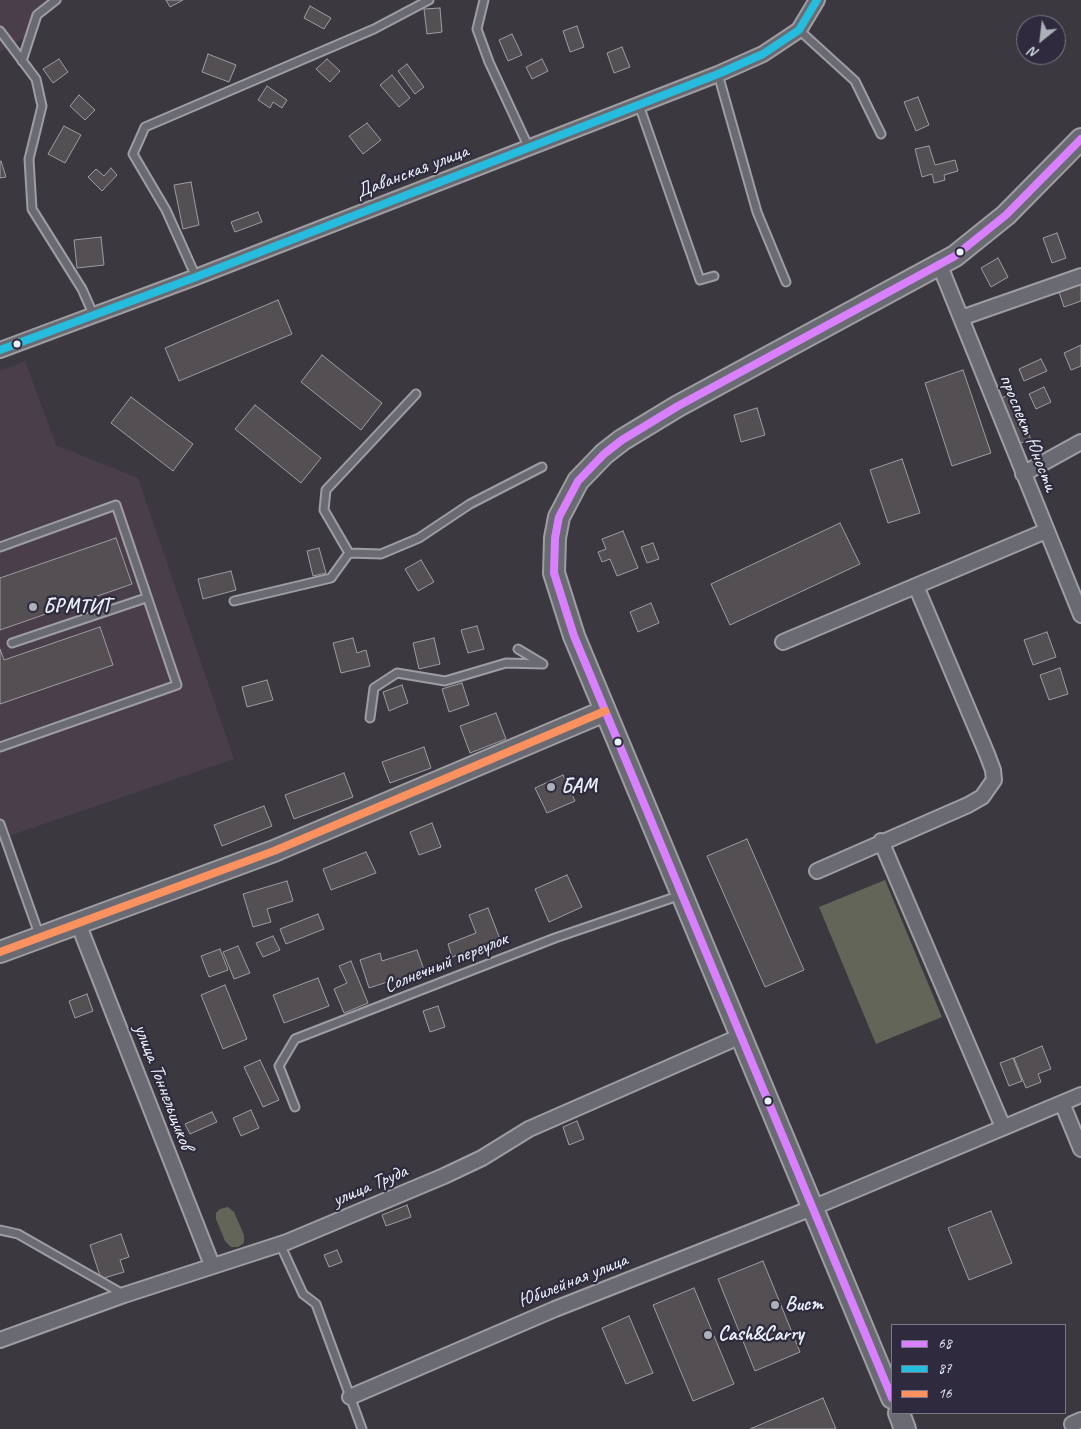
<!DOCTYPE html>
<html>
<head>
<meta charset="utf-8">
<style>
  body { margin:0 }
  #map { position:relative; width:1081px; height:1429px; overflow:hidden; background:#3c3840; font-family:Caveat,sans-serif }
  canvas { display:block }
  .legend { position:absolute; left:891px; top:1324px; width:175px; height:90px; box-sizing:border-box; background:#2f2a3d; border:1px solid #797a88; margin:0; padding:6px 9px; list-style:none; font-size:15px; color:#e8f1f8 }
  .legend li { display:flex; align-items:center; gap:10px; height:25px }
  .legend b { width:25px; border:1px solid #797a88 }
  .north { position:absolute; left:1016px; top:15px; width:50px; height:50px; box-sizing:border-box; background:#2f2a3d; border:1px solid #797a88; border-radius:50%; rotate:209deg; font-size:14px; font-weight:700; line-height:20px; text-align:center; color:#e8f1f8 }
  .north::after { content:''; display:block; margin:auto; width:18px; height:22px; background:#acb0b8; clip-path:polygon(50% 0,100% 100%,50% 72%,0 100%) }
</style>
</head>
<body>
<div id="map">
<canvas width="1081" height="1429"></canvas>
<ul class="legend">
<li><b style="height:6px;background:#d880ff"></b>68</li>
<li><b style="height:6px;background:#26bcdd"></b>87</li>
<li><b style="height:6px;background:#fa915f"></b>16</li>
</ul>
<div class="north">N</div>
</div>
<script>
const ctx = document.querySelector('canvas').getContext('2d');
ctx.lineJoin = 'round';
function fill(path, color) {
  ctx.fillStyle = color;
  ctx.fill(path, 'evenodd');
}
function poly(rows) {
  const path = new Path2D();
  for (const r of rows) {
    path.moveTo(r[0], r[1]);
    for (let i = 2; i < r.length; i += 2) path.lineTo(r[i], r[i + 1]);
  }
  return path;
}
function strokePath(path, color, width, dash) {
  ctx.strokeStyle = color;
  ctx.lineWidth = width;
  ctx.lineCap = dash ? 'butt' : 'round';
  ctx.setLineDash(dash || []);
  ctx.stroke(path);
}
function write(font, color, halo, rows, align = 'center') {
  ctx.font = font + ' Caveat,sans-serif';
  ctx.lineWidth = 4.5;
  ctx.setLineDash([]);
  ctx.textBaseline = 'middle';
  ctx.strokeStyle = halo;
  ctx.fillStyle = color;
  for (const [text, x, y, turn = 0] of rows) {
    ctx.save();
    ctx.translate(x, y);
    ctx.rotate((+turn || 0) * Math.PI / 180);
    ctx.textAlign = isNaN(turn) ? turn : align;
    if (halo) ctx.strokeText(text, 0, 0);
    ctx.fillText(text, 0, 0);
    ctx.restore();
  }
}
fill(poly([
  [0,0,65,0,41,19,39,30,0,52],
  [25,361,56,445,138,478,234,759,0,839,0,371]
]), '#493e4a');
fill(poly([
  [885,880,942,1017,876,1044,819,907],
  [228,1207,234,1212,244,1235,244,1243,238,1247,231,1247,225,1241,216,1219,216,1213,220,1209]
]), '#646559');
const building = poly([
  [166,0,183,0,170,7,166,0],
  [310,6,331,18,324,29,304,18,310,6],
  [440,8,442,32,427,34,424,9,440,8],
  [577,26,584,47,570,52,563,31,577,26],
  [512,34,522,55,508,61,499,40,512,34],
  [622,47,630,67,614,73,607,53,622,47],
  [208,54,236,65,229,82,202,72,208,54],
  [59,59,68,72,53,83,43,69,59,59],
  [327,59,340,71,330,82,316,69,327,59],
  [542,59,548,71,532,79,526,67,542,59],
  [407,64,424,87,415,94,398,71,407,64],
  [392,75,410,98,399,107,380,85,392,75],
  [267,86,287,100,282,108,273,102,270,108,258,100,267,86],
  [79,95,95,110,85,120,70,106,79,95],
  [918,97,929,125,916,131,904,102,918,97],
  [367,123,381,140,363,154,349,136,367,123],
  [64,126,81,135,65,163,48,154,64,126],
  [929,146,935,165,955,160,958,171,944,175,945,180,934,183,932,174,922,177,915,149,929,146],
  [1,161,6,177,0,178,0,162,1,161],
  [111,168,117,175,102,191,88,177,96,169,104,176,111,168],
  [191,182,199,225,183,229,174,185,191,182],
  [258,212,262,222,235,232,231,222,258,212],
  [1057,233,1066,258,1052,263,1043,238,1057,233],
  [101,237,104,265,77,268,74,240,101,237],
  [998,258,1008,277,991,287,981,268,998,258],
  [1081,284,1081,301,1064,307,1059,292,1081,284],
  [278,300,292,334,179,381,165,348,278,300],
  [1081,345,1081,366,1071,370,1064,353,1081,345],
  [322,355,382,403,361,430,301,382,322,355],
  [1041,359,1047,371,1024,381,1019,369,1041,359],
  [963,370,991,453,952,466,925,383,963,370],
  [1044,387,1051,402,1036,409,1029,394,1044,387],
  [1015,393,1031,440,1017,444,1001,398,1015,393],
  [131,397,193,444,173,471,111,423,131,397],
  [255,405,321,458,301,483,235,429,255,405],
  [757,408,765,435,741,442,734,415,757,408],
  [902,459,920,513,888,523,870,470,902,459],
  [840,523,860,564,730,625,711,584,840,523],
  [623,531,638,568,617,576,610,559,602,562,598,552,606,549,602,539,623,531],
  [116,538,132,584,0,630,0,578,116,538],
  [653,543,659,559,647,563,641,547,653,543],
  [319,548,326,573,313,576,307,551,319,548],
  [421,560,434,582,418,591,405,569,421,560],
  [231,571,236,590,203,599,198,579,231,571],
  [651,603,659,623,638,632,630,612,651,603],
  [477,626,484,649,468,653,461,630,477,626],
  [100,627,113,665,0,704,0,649,4,660,100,627],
  [1047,632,1056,657,1033,665,1024,640,1047,632],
  [353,638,357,653,366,650,370,666,341,673,333,643,353,638],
  [434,638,440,664,419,669,413,643,434,638],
  [1060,668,1068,694,1049,700,1040,675,1060,668],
  [267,680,273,700,247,707,242,687,267,680],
  [462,683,469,705,449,712,442,689,462,683],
  [402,685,408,703,389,711,383,692,402,685],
  [496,713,506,739,470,753,460,726,496,713],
  [424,747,431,768,390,783,382,762,424,747],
  [344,773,353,797,294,819,285,795,344,773],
  [563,775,575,801,547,813,535,788,563,775],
  [264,806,272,826,222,846,214,825,264,806],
  [432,823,441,847,419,855,410,832,432,823],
  [747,839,804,970,765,987,707,856,747,839],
  [366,852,376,873,331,890,323,869,366,852],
  [567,875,582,907,549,922,535,889,567,875],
  [287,881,293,901,267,909,271,922,253,927,243,894,287,881],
  [488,908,500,939,452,957,448,944,476,933,469,915,488,908],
  [318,914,324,929,286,944,280,929,318,914],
  [273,936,280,950,263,957,256,943,273,936],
  [238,946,250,973,234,979,223,952,238,946],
  [220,949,228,970,209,977,201,956,220,949],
  [417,950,424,970,369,988,360,960,380,953,382,961,417,950],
  [351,961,368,1003,344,1013,334,989,347,983,339,966,351,961],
  [318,978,329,1006,284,1023,273,995,318,978],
  [225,985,247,1039,223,1049,201,995,225,985],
  [87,994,93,1011,75,1018,69,1001,87,994],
  [438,1006,445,1027,430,1032,423,1011,438,1006],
  [1042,1046,1051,1069,1038,1074,1041,1082,1026,1088,1014,1058,1042,1046],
  [1013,1058,1022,1081,1009,1086,1000,1063,1013,1058],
  [260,1060,279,1100,263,1107,244,1067,260,1060],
  [251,1110,259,1128,241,1136,233,1118,251,1110],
  [212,1112,217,1122,190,1134,185,1124,212,1112],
  [577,1121,584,1139,569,1145,563,1127,577,1121],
  [407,1205,411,1217,386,1226,382,1215,407,1205],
  [991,1211,1012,1263,969,1280,948,1228,991,1211],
  [121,1234,129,1257,120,1260,124,1272,101,1279,90,1245,121,1234],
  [337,1250,342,1262,329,1267,324,1255,337,1250],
  [763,1261,800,1352,755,1371,718,1279,763,1261],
  [694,1288,734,1384,693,1401,653,1305,694,1288],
  [629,1316,653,1373,626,1384,602,1328,629,1316],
  [823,1398,836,1429,750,1429,823,1398]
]);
fill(building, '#544f53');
strokePath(building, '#9d9da2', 1);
const lane = poly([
  [484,0,477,29,489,62,529,148],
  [799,30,855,81,881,134],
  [0,31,36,79,42,106,29,159,32,209,82,289,94,316],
  [22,61,37,15,56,0],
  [718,74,757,212,786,282],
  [639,105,700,280,714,276],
  [196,277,166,210,133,154,145,127,374,29,429,0],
  [0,547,116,505,177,685,0,747],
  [349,553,324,510,326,490,416,394],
  [234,601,331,578,349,553,381,554,419,538,470,504,542,467],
  [12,643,146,598],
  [370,718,374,688,397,673,445,681,506,663,543,664,518,649],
  [0,824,40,937],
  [295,1107,279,1066,295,1039,555,938,681,895],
  [0,1230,18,1234,123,1294],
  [280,1244,303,1294,316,1304,362,1429]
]);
const street = poly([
  [940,266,1081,615],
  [961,318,1081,276],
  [0,350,196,277,718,74,763,54,799,30,817,0],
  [1023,474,1081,442],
  [783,642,1046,531],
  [881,841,1003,1127],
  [817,871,968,805,982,797,994,780,993,770,987,754,916,586],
  [78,923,212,1265],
  [1062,1103,1081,1149],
  [0,1340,124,1295,287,1242,444,1176,482,1158,529,1129,741,1036],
  [350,1397,555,1309,812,1208,1081,1095],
  [1072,1424,1081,1420]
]);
const secondary = poly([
  [0,952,274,851,605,711],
  [892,1398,574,636,554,573,555,538,559,517,578,481,604,454,622,440,678,406,955,256,1006,215,1081,139],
  [899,1413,905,1429]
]);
strokePath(lane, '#9d9da2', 11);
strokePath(street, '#9d9da2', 18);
strokePath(secondary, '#9d9da2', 24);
strokePath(lane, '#6a6b72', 7);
strokePath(street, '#6a6b72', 14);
strokePath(secondary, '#6a6b72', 20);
strokePath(poly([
  [892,1398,574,636,554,573,555,538,559,517,578,481,604,454,622,440,678,406,955,256,1006,215,1081,139]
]), '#d880ff', 8);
strokePath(poly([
  [0,350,196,277,718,74,763,54,799,30,817,0]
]), '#26bcdd', 8);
strokePath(poly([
  [0,952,274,851,605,711]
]), '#fa915f', 8);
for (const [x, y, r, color] of [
  [960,252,4.5,"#e8f1f8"],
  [17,344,4.5,"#e8f1f8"],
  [33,607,5,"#acb0b8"],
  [618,742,4.5,"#e8f1f8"],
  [551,787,5,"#acb0b8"],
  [768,1101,4.5,"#e8f1f8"],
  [775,1305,5,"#acb0b8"],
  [708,1335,5,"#acb0b8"]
]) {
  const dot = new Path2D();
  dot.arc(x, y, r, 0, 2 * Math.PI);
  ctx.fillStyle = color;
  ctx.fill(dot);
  strokePath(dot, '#2f2a3d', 2);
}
write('20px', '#e8f1f8', '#2f2a3d', [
  ["Даванская улица",412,172,-21],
  ["проспект Юности",1028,433,68],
  ["Солнечный переулок",446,963,-22],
  ["улица Тоннельщиков",163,1087,69],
  ["улица Труда",370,1186,-23],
  ["Юбилейная улица",573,1281,-22]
]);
write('bold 20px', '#e8f1f8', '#2f2a3d', [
  ["БРМТИТ",43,607],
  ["БАМ",561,787],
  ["Вист",785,1305],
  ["Cash&Carry",718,1335]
], 'left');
</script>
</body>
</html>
